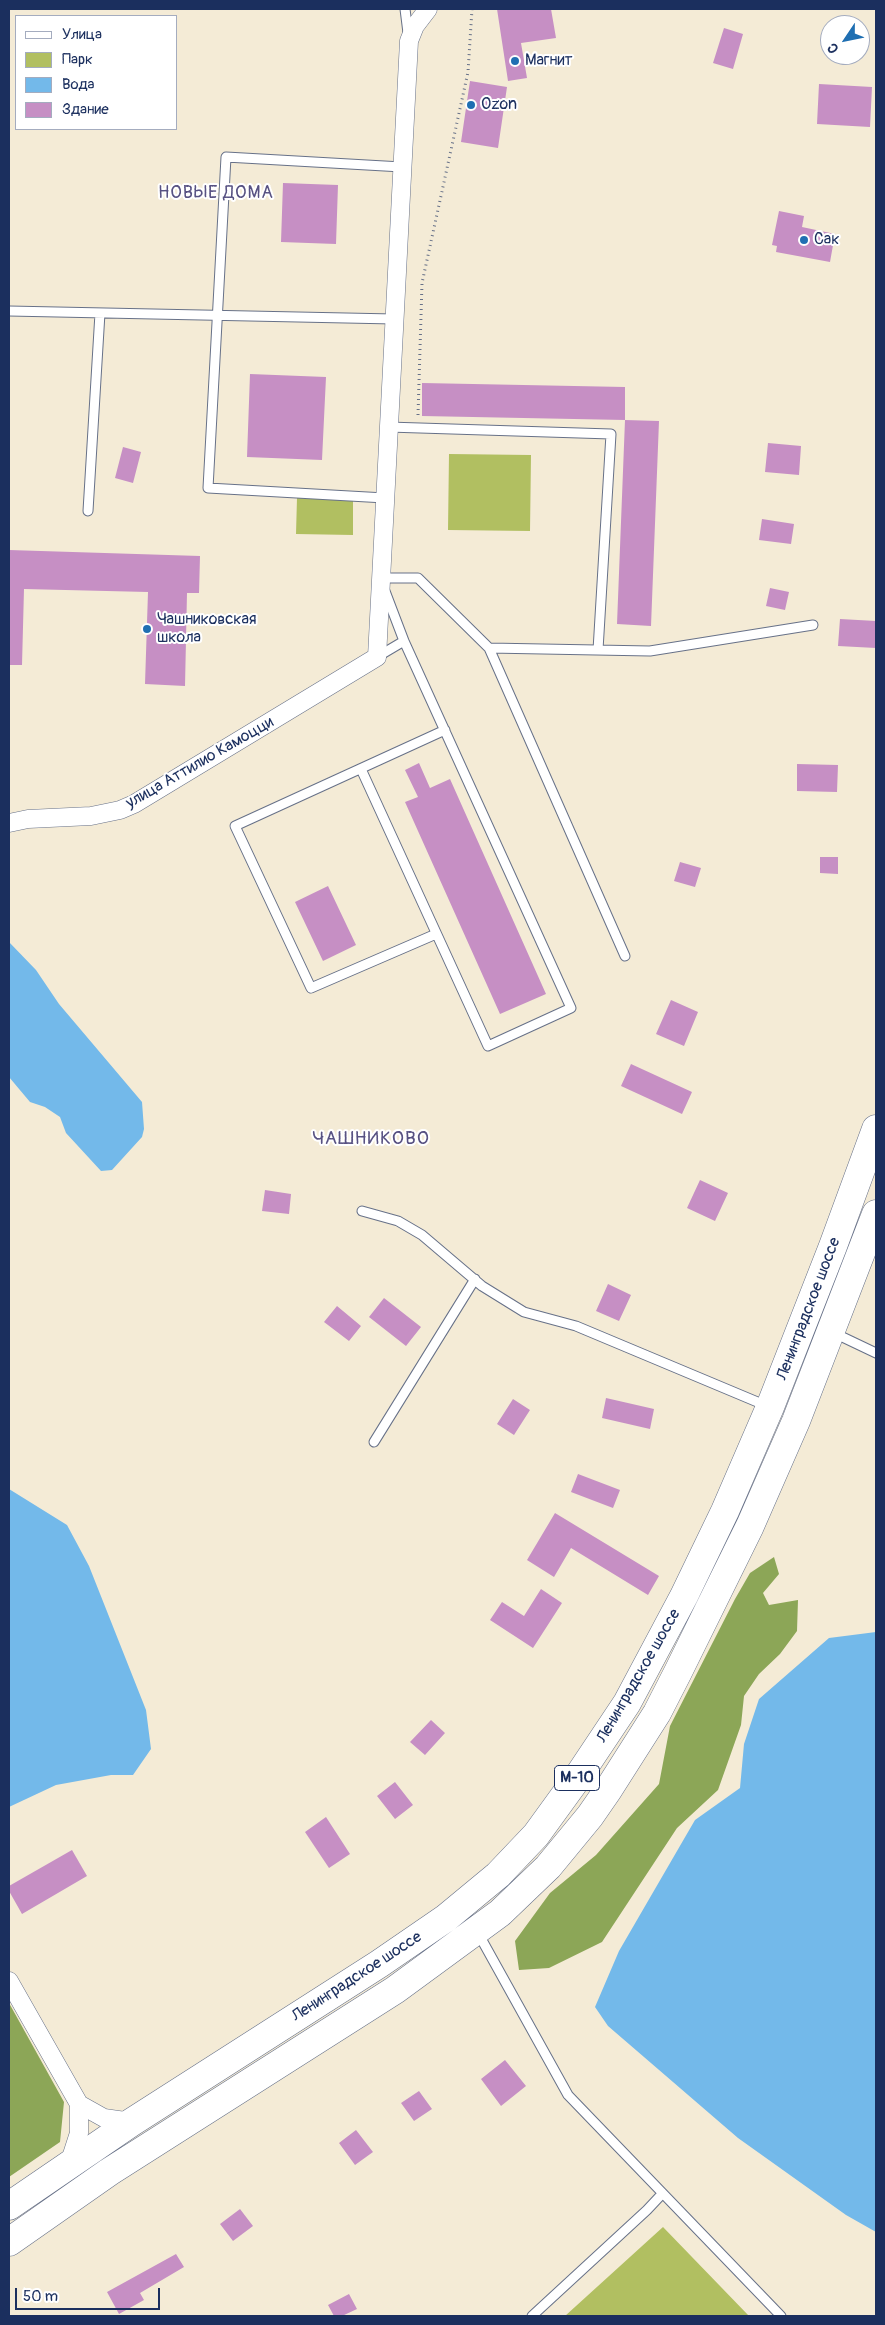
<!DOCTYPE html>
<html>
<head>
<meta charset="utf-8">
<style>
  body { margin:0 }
  #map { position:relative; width:885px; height:2325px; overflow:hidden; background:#f4ebd6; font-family:Pangolin,sans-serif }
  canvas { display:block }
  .frame { position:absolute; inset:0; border:10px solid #1b2f5e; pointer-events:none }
  .legend { position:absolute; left:15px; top:15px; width:162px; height:115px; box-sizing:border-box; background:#fff; border:1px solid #a4acbf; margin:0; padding:6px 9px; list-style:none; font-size:15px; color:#1b2f5e }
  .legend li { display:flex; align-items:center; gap:10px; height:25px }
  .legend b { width:25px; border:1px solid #a4acbf }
  .north { position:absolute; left:820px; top:15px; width:50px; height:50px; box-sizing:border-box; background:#fff; border:1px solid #a4acbf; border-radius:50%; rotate:236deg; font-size:14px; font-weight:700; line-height:20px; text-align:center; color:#1b2f5e }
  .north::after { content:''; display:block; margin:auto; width:18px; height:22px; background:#1f6fb2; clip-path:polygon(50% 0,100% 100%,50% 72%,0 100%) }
  .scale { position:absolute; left:15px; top:2288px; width:145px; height:22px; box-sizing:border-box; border:2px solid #1b2f5e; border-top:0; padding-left:6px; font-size:15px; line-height:18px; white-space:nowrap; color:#1b2f5e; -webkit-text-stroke:4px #fff; paint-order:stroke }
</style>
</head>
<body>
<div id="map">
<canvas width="885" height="2325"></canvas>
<div class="frame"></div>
<ul class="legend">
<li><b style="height:6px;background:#fff"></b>Улица</li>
<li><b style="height:14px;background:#b1bf61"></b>Парк</li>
<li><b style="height:14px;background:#73b9ea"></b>Вода</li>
<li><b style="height:14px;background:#c68fc4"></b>Здание</li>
</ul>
<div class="north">С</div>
<div class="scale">50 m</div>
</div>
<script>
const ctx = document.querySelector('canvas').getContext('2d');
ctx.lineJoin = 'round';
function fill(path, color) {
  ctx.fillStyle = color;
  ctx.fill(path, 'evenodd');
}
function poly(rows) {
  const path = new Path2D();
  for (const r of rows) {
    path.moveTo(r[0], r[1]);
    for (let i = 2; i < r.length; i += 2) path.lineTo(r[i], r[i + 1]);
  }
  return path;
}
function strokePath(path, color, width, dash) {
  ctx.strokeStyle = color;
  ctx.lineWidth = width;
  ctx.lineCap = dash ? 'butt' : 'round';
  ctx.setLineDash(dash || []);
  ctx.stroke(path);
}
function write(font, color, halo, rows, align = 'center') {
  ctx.font = font + ' Pangolin,sans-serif';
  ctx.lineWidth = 4;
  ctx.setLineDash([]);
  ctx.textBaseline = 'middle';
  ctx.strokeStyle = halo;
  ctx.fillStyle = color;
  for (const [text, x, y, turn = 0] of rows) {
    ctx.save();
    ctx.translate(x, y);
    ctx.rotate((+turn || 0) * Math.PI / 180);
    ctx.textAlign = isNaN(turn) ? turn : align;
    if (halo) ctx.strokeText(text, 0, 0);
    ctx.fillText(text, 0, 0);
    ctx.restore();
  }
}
fill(poly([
  [449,454,531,455,530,531,448,530],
  [297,498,353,500,353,535,296,534],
  [663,2227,749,2316,565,2316]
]), '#b1bf61');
fill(poly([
  [774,1557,779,1574,763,1593,769,1605,798,1600,797,1631,780,1654,759,1674,744,1696,741,1725,718,1790,677,1828,602,1942,549,1968,519,1970,515,1941,550,1893,596,1855,659,1784,670,1726,735,1599,750,1573],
  [9,2003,64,2102,60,2142,9,2177]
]), '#8ca657');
fill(poly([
  [9,942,36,970,59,1004,142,1102,144,1129,142,1137,112,1170,101,1171,66,1133,60,1117,45,1107,30,1102,9,1077],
  [9,1489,67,1525,89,1566,146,1710,151,1749,133,1775,111,1775,56,1785,9,1807],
  [876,1632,876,2232,846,2215,738,2138,608,2026,595,2007,619,1951,695,1820,740,1788,744,1744,759,1699,829,1638]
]), '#73b9ea');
fill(poly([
  [497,9,551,9,556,38,521,43,527,78,508,81],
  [724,28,743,34,733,69,713,63],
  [470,81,507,87,498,148,461,142],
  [819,84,872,87,870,127,817,124],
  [283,183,338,185,336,244,281,242],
  [779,211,804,216,802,227,835,234,830,262,776,252,777,246,772,245],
  [250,374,326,377,322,460,247,457],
  [422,383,625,387,625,420,422,416],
  [625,420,659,421,651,626,617,624],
  [768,443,801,446,799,475,765,472],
  [123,447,141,452,133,483,115,478],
  [762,519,794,524,791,544,759,540],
  [9,550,200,556,199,593,187,593,185,686,145,684,148,592,24,589,22,665,9,665],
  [770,588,789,592,785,610,766,606],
  [840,619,876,621,876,648,838,646],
  [419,763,430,788,450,779,546,994,500,1014,405,802,418,797,405,770],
  [797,764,838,765,837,792,797,791],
  [820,857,838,857,838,874,820,873],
  [680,862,701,868,695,887,674,881],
  [328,886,356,945,323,961,295,902],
  [671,1000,698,1012,684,1046,656,1034],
  [631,1064,692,1092,682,1114,621,1086],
  [700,1180,728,1193,715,1221,687,1208],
  [265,1190,291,1194,289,1214,262,1211],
  [608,1284,631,1295,619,1321,596,1311],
  [384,1298,421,1327,406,1346,369,1317],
  [337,1306,361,1326,349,1341,324,1322],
  [606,1398,654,1409,650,1429,602,1418],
  [513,1399,530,1410,514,1435,497,1424],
  [578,1474,620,1490,613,1508,571,1492],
  [555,1513,659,1576,648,1595,571,1548,554,1577,527,1560],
  [541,1589,562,1603,533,1648,490,1620,502,1602,524,1616],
  [431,1720,445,1733,425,1755,410,1742],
  [395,1782,413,1805,395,1819,377,1796],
  [326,1817,350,1854,329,1868,305,1832],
  [72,1850,87,1876,22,1914,9,1891,9,1886],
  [505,2060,526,2086,501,2106,481,2079],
  [419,2091,432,2109,414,2121,401,2103],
  [356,2130,373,2152,355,2165,339,2143],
  [240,2209,253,2226,233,2241,220,2224],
  [176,2254,184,2267,140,2293,144,2300,119,2314,107,2292],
  [349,2294,357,2309,342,2316,334,2316,328,2305]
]), '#c68fc4');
const lane = poly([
  [405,9,408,33],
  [9,311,394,319],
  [388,427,611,434,598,650],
  [385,498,208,488,226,157,402,167],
  [88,511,100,313],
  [489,648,650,651,813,625],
  [377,657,404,641],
  [361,769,488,1046,571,1008,404,641,380,578,418,578,489,648,625,956],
  [436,934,311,988,235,826,445,730],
  [362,1211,398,1221,422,1235,482,1286,524,1312,576,1326,767,1406],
  [834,1333,876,1353],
  [374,1442,475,1279],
  [478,1933,568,2095,781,2316],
  [532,2316,647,2210,662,2194]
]);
const street = poly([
  [9,823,28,819,91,816,120,810,134,804,377,657,409,41,415,26,428,9],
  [9,1981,79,2104,79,2133,69,2164],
  [79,2104,104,2118,132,2122]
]);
const highway = poly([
  [9,2206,132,2122,379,1964,446,1918,498,1875,536,1835,573,1784,627,1703,684,1596,725,1511,770,1407,833,1246,876,1129],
  [9,2242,109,2172,395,1990,500,1913,548,1867,590,1816,608,1790,657,1713,678,1672,750,1526,796,1421,876,1214]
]);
strokePath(lane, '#677188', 11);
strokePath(street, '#677188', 19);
strokePath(highway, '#677188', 29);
strokePath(poly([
  [418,415,422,283,468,72,472,9]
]), '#677188', 3, [1, 4]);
strokePath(lane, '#fff', 9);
strokePath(street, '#fff', 18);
strokePath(highway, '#fff', 28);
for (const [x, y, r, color] of [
  [515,61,5,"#1f6fb2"],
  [471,105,5,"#1f6fb2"],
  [804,240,5,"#1f6fb2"],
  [147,629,5,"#1f6fb2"]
]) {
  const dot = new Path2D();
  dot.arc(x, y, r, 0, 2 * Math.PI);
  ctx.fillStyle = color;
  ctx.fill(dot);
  strokePath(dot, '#fff', 2);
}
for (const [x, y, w] of [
  [577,1778,45]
]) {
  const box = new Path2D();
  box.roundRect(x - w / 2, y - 12.5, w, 25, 4);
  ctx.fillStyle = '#fff';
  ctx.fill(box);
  strokePath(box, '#1b2f5e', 1);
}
write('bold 15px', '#1b2f5e', null, [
  ["М-10",577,1778]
]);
write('16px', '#1b2f5e', '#fff', [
  ["Магнит",525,61],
  ["Ozon",481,105],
  ["Сак",814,240],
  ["Чашниковская",157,620],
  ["школа",157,638]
], 'left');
write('16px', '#1b2f5e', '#fff', [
  ["улица Аттилио Камоцци",200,763,-30],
  ["Ленинградское шоссе",809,1309,-69],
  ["Ленинградское шоссе",639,1676,-60],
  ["Ленинградское шоссе",357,1977,-33]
]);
ctx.letterSpacing = '1px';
write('18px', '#575182', '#fff', [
  ["НОВЫЕ ДОМА",216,193]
]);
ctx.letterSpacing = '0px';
ctx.letterSpacing = '1px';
write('19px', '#575182', '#fff', [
  ["ЧАШНИКОВО",371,1139]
]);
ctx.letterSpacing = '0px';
</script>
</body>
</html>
